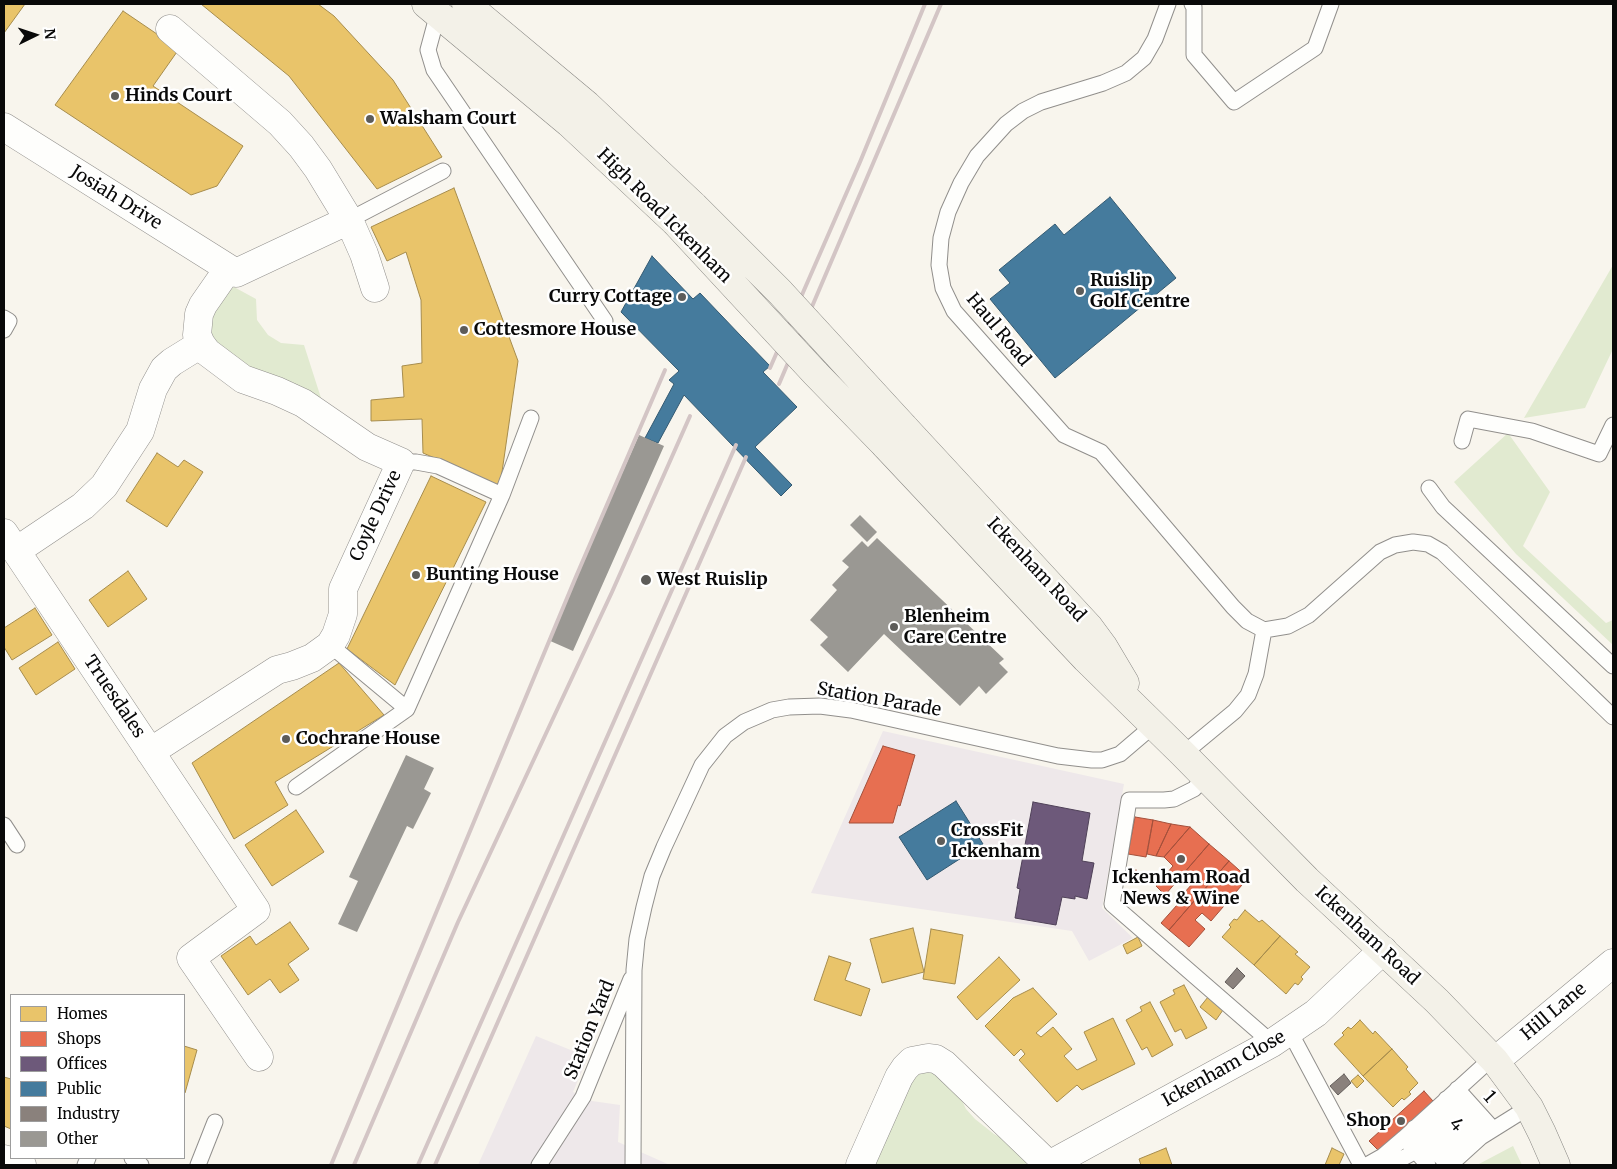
<!DOCTYPE html>
<html>
<head>
<meta charset="utf-8">
<style>
  body { margin:0 }
  #map { position:relative; width:1617px; height:1169px; overflow:hidden; background:#f8f5ed; font-family:Merriweather,serif }
  canvas { display:block }
  .frame { position:absolute; inset:0; border:5px solid #090909; pointer-events:none }
  .legend { position:absolute; left:10px; top:994px; width:175px; height:165px; box-sizing:border-box; background:#fff; border:1px solid #9d9d9d; margin:0; padding:6px 9px; list-style:none; font-size:15px; color:#090909 }
  .legend li { display:flex; align-items:center; gap:10px; height:25px }
  .legend b { width:25px; border:1px solid #9d9d9d }
  .north { position:absolute; left:10px; top:10px; width:50px; height:50px; -webkit-text-stroke:4px #fff; paint-order:stroke; rotate:86deg; font-size:14px; font-weight:700; line-height:20px; text-align:center; color:#090909 }
  .north::after { content:''; display:block; margin:auto; width:18px; height:22px; background:#090909; clip-path:polygon(50% 0,100% 100%,50% 72%,0 100%) }
</style>
</head>
<body>
<div id="map">
<canvas width="1617" height="1169"></canvas>
<div class="frame"></div>
<ul class="legend">
<li><b style="height:14px;background:#e9c46a"></b>Homes</li>
<li><b style="height:14px;background:#e76f51"></b>Shops</li>
<li><b style="height:14px;background:#6d597a"></b>Offices</li>
<li><b style="height:14px;background:#457b9d"></b>Public</li>
<li><b style="height:14px;background:#8a817c"></b>Industry</li>
<li><b style="height:14px;background:#9a9893"></b>Other</li>
</ul>
<div class="north">N</div>
</div>
<script>
const ctx = document.querySelector('canvas').getContext('2d');
ctx.lineJoin = 'round';
function fill(path, color) {
  ctx.fillStyle = color;
  ctx.fill(path, 'evenodd');
}
function poly(rows) {
  const path = new Path2D();
  for (const r of rows) {
    path.moveTo(r[0], r[1]);
    for (let i = 2; i < r.length; i += 2) path.lineTo(r[i], r[i + 1]);
  }
  return path;
}
function strokePath(path, color, width, dash) {
  ctx.strokeStyle = color;
  ctx.lineWidth = width;
  ctx.lineCap = dash ? 'butt' : 'round';
  ctx.setLineDash(dash || []);
  ctx.stroke(path);
}
function write(font, color, halo, rows, align = 'center') {
  ctx.font = font + ' Merriweather,serif';
  ctx.lineWidth = 5;
  ctx.setLineDash([]);
  ctx.textBaseline = 'middle';
  ctx.strokeStyle = halo;
  ctx.fillStyle = color;
  for (const [text, x, y, turn = 0] of rows) {
    ctx.save();
    ctx.translate(x, y);
    ctx.rotate((+turn || 0) * Math.PI / 180);
    ctx.textAlign = isNaN(turn) ? turn : align;
    if (halo) ctx.strokeText(text, 0, 0);
    ctx.fillText(text, 0, 0);
    ctx.restore();
  }
}
fill(poly([
  [883,731,1124,784,1102,908,1133,938,1089,961,1072,931,811,893],
  [536,1036,588,1057,573,1092,592,1101,620,1105,618,1142,670,1165,478,1165]
]), '#eee8ea');
fill(poly([
  [1613,265,1613,349,1585,408,1524,418],
  [234,287,256,299,257,320,268,335,281,343,304,345,321,398,288,387,226,360,209,331,214,306,222,295],
  [1508,433,1550,492,1523,546,1606,623,1613,620,1613,645,1516,554,1454,482],
  [922,1067,955,1086,966,1109,975,1119,994,1134,1016,1146,1026,1161,1026,1165,869,1165,907,1078],
  [1513,1146,1522,1165,1477,1165]
]), '#e1ead0');
const homes = poly([
  [4,4,25,4,4,33,4,4],
  [201,4,318,4,334,16,393,80,442,157,377,189,289,76,201,4],
  [123,11,179,49,153,86,243,146,217,186,191,195,55,105,123,11],
  [454,188,518,361,500,486,423,453,422,419,371,421,371,400,404,397,402,366,422,363,421,300,406,252,387,261,371,227,454,188],
  [157,453,178,467,184,460,203,472,167,527,126,501,157,453],
  [431,476,486,502,395,685,347,649,431,476],
  [128,571,147,599,108,627,89,600,128,571],
  [35,608,52,635,12,660,4,647,4,628,35,608],
  [58,642,75,669,36,695,19,668,58,642],
  [339,663,384,715,275,782,288,805,234,839,192,763,339,663],
  [296,810,324,852,272,886,245,845,296,810],
  [1245,910,1259,922,1262,920,1280,936,1254,965,1222,937,1231,927,1229,925,1234,919,1237,920,1245,910],
  [290,922,309,949,288,964,299,980,280,993,270,979,248,995,221,956,250,936,256,945,290,922],
  [913,928,924,972,882,983,870,939,913,928],
  [931,929,963,935,955,984,923,979,931,929],
  [1280,936,1298,952,1295,954,1310,967,1301,977,1303,979,1298,985,1295,983,1286,994,1254,965,1280,936],
  [1138,937,1142,946,1127,954,1123,945,1138,937],
  [829,956,851,963,845,980,870,989,861,1016,814,1000,829,956],
  [999,957,1020,980,977,1020,957,997,999,957],
  [1184,985,1207,1028,1186,1039,1181,1029,1175,1032,1160,1002,1175,994,1173,990,1184,985],
  [1033,988,1057,1014,1036,1033,1041,1037,1053,1027,1072,1049,1064,1056,1077,1070,1097,1060,1084,1032,1113,1018,1135,1064,1082,1090,1077,1085,1057,1102,1019,1060,1025,1054,1021,1049,1014,1056,985,1026,1013,998,1033,988],
  [1208,997,1223,1010,1216,1020,1200,1007,1208,997],
  [1150,1002,1173,1045,1152,1057,1147,1047,1142,1050,1126,1020,1142,1011,1140,1007,1150,1002],
  [1360,1020,1373,1034,1375,1031,1392,1049,1363,1076,1334,1044,1344,1035,1342,1033,1348,1027,1351,1029,1360,1020],
  [184,1046,197,1050,185,1093,184,1092,184,1046],
  [1392,1049,1408,1067,1406,1069,1418,1083,1409,1092,1411,1094,1404,1100,1402,1098,1393,1107,1363,1076,1392,1049],
  [1358,1075,1364,1081,1357,1088,1351,1081,1358,1075],
  [4,1077,11,1079,11,1129,4,1126,4,1077],
  [1166,1148,1172,1165,1141,1165,1139,1159,1166,1148],
  [1332,1148,1344,1154,1339,1165,1325,1165,1332,1148]
]);
fill(homes, '#e9c46a');
strokePath(homes, '#a68c4d', 1);
const shops = poly([
  [883,746,915,755,900,806,898,805,893,823,849,823,883,746],
  [1135,817,1153,820,1146,857,1128,854,1135,817],
  [1153,820,1171,824,1156,856,1147,854,1153,820],
  [1171,824,1190,827,1164,857,1156,856,1171,824],
  [1190,827,1209,844,1165,895,1156,886,1173,866,1164,857,1190,827],
  [1209,844,1229,861,1169,930,1161,923,1177,905,1175,903,1193,883,1183,874,1209,844],
  [1229,861,1248,878,1211,921,1202,913,1195,920,1205,929,1189,947,1169,930,1229,861],
  [1136,870,1139,873,1130,883,1127,880,1136,870],
  [1424,1091,1433,1101,1379,1151,1369,1141,1424,1091]
]);
fill(shops, '#e76f51');
strokePath(shops, '#a4503b', 1);
const offices = poly([
  [1033,802,1090,813,1082,861,1094,863,1087,899,1075,896,1075,899,1062,897,1056,925,1015,918,1020,889,1017,888,1033,802]
]);
fill(offices, '#6d597a');
strokePath(offices, '#4f4158', 1);
const public = poly([
  [1110,197,1176,278,1055,378,990,299,1010,283,999,270,1055,224,1064,235,1110,197],
  [652,256,693,299,700,293,741,336,770,366,763,372,797,407,755,447,792,485,781,496,684,395,658,443,645,438,674,384,669,380,679,371,621,312,652,256],
  [956,801,983,844,927,880,899,837,956,801]
]);
fill(public, '#457b9d');
strokePath(public, '#335971', 1);
const industry = poly([
  [1237,968,1245,976,1233,989,1225,982,1237,968],
  [1344,1074,1351,1083,1338,1095,1330,1086,1344,1074]
]);
fill(industry, '#8a817c');
strokePath(industry, '#635d5a', 1);
fill(poly([
  [639,435,664,446,573,651,548,640],
  [860,515,877,532,867,542,850,525],
  [877,538,1004,659,999,663,1008,672,986,694,979,686,960,706,884,634,848,672,820,645,828,637,810,620,837,590,832,585,849,567,842,561,862,541,868,547],
  [406,755,434,768,424,789,431,793,413,829,407,826,357,932,338,924,358,881,349,877]
]), '#9a9893');
const lane = poly([
  [1168,4,1155,39,1144,58,1126,73,1103,83,1041,102,1023,111,1006,124,977,156,961,183,948,212,941,238,939,265,943,288,954,311,1064,435,1101,452,1233,607,1247,621,1264,630],
  [1192,4,1194,7,1194,55,1234,102,1315,48,1331,4],
  [438,13,428,50,434,70,605,321],
  [349,220,443,171],
  [4,318,9,321,4,330],
  [1462,441,1468,419,1532,431,1599,454,1613,425],
  [401,462,416,462,438,466,502,495,531,418],
  [1429,488,1443,507,1613,666],
  [330,645,407,709],
  [1183,754,1235,711,1248,695,1256,674,1264,630,1288,626,1309,615,1380,552,1395,545,1413,542,1428,544,1442,552,1613,717],
  [1205,777,1194,789,1174,799,1164,800,1129,800,1112,904,1272,1043],
  [296,787,407,709,502,495],
  [4,825,17,845],
  [1290,1032,1361,1165],
  [1457,1089,1493,1129],
  [1446,1099,1481,1137],
  [1436,1109,1470,1147],
  [1425,1119,1460,1156],
  [1414,1128,1448,1165],
  [132,1158,141,1165],
  [85,1165,88,1158],
  [198,1165,215,1122],
  [539,1165,583,1097,631,979],
  [633,1165,634,970,637,939,644,907,652,876,664,847,702,765,725,736,744,722,772,710,789,707,820,706,851,710,1058,756,1092,760,1102,760,1120,754,1154,725],
  [1367,1165,1383,1156,1404,1138],
  [1390,1165,1416,1151],
  [1428,1165,1404,1138,1492,1058],
  [1450,1165,1481,1137,1529,1107]
]);
const street = poly([
  [170,29,280,123,301,146,318,169,349,220],
  [4,127,236,273,349,220,364,254,375,288],
  [4,533,256,910,191,958,259,1057],
  [16,551,83,506,104,486,140,431,153,389,164,369,172,362,201,344],
  [150,752,277,670,292,666,312,658,330,645,336,635,343,614,343,589,401,462,367,447,303,403,277,391,243,379,207,352,201,344,197,335,199,314,203,305,228,269],
  [1495,1061,1613,963],
  [4,1159,22,1165],
  [860,1165,899,1077,905,1068,912,1061,928,1058,936,1059,944,1064,1049,1165],
  [1049,1165,1272,1043,1316,1013,1383,950]
]);
const secondary = poly([
  [426,4,569,123,675,222],
  [466,4,587,105,694,206],
  [904,427,1089,627,1103,646,1125,683],
  [885,445,1086,659,1183,754,1307,880,1437,1001,1495,1061,1529,1107,1542,1133,1556,1165]
]);
strokePath(lane, '#918f8c', 17);
strokePath(street, '#918f8c', 29);
strokePath(secondary, '#878682', 29);
strokePath(lane, '#fefefc', 15);
strokePath(street, '#fefefc', 28);
strokePath(secondary, '#f3f1e8', 28);
strokePath(poly([
  [770,368,860,162,925,4],
  [779,384,941,4],
  [331,1165,575,579,665,370],
  [354,1165,458,922,612,592,690,416],
  [418,1165,736,445],
  [435,1165,746,457]
]), '#d3c5c5', 4);
const secondaryBridge = poly([
  [694,206,780,292,904,427],
  [675,222,815,373,885,445]
]);
strokePath(secondaryBridge, '#878682', 29, []);
strokePath(secondaryBridge, '#f3f1e8', 28);
for (const [x, y, r, color] of [
  [115,96,5,"#5d5c59"],
  [370,119,5,"#5d5c59"],
  [1080,291,5,"#5d5c59"],
  [682,297,5,"#5d5c59"],
  [464,330,5,"#5d5c59"],
  [416,575,5,"#5d5c59"],
  [646,580,6,"#5d5c59"],
  [894,627,5,"#5d5c59"],
  [286,739,5,"#5d5c59"],
  [941,841,5,"#5d5c59"],
  [1181,859,5,"#5d5c59"],
  [1401,1121,5,"#5d5c59"]
]) {
  const dot = new Path2D();
  dot.arc(x, y, r, 0, 2 * Math.PI);
  ctx.fillStyle = color;
  ctx.fill(dot);
  strokePath(dot, '#fff', 2);
}
write('bold 18px', '#090909', '#fff', [
  ["Hinds Court",125,96],
  ["Walsham Court",380,119],
  ["Ruislip",1090,281],
  ["Golf Centre",1090,302],
  ["Curry Cottage",672,297,"right"],
  ["Cottesmore House",474,330],
  ["Bunting House",426,575],
  ["West Ruislip",657,580],
  ["Blenheim",904,617],
  ["Care Centre",904,638],
  ["Cochrane House",296,739],
  ["CrossFit",951,831],
  ["Ickenham",951,852],
  ["Ickenham Road",1181,878,"center"],
  ["News & Wine",1181,899,"center"],
  ["Shop",1391,1121,"right"]
], 'left');
write('18px', '#090909', '#fff', [
  ["Josiah Drive",116,198,32],
  ["High Road Ickenham",664,216,45],
  ["Haul Road",998,330,50],
  ["Coyle Drive",376,516,-65],
  ["Ickenham Road",1036,570,47],
  ["Truesdales",114,697,56],
  ["Station Parade",879,700,10],
  ["Ickenham Road",1367,936,43],
  ["Hill Lane",1554,1012,-40],
  ["Station Yard",590,1030,-68],
  ["Ickenham Close",1224,1069,-29],
  ["1",1489,1097,48],
  ["4",1456,1125,48]
]);
</script>
</body>
</html>
